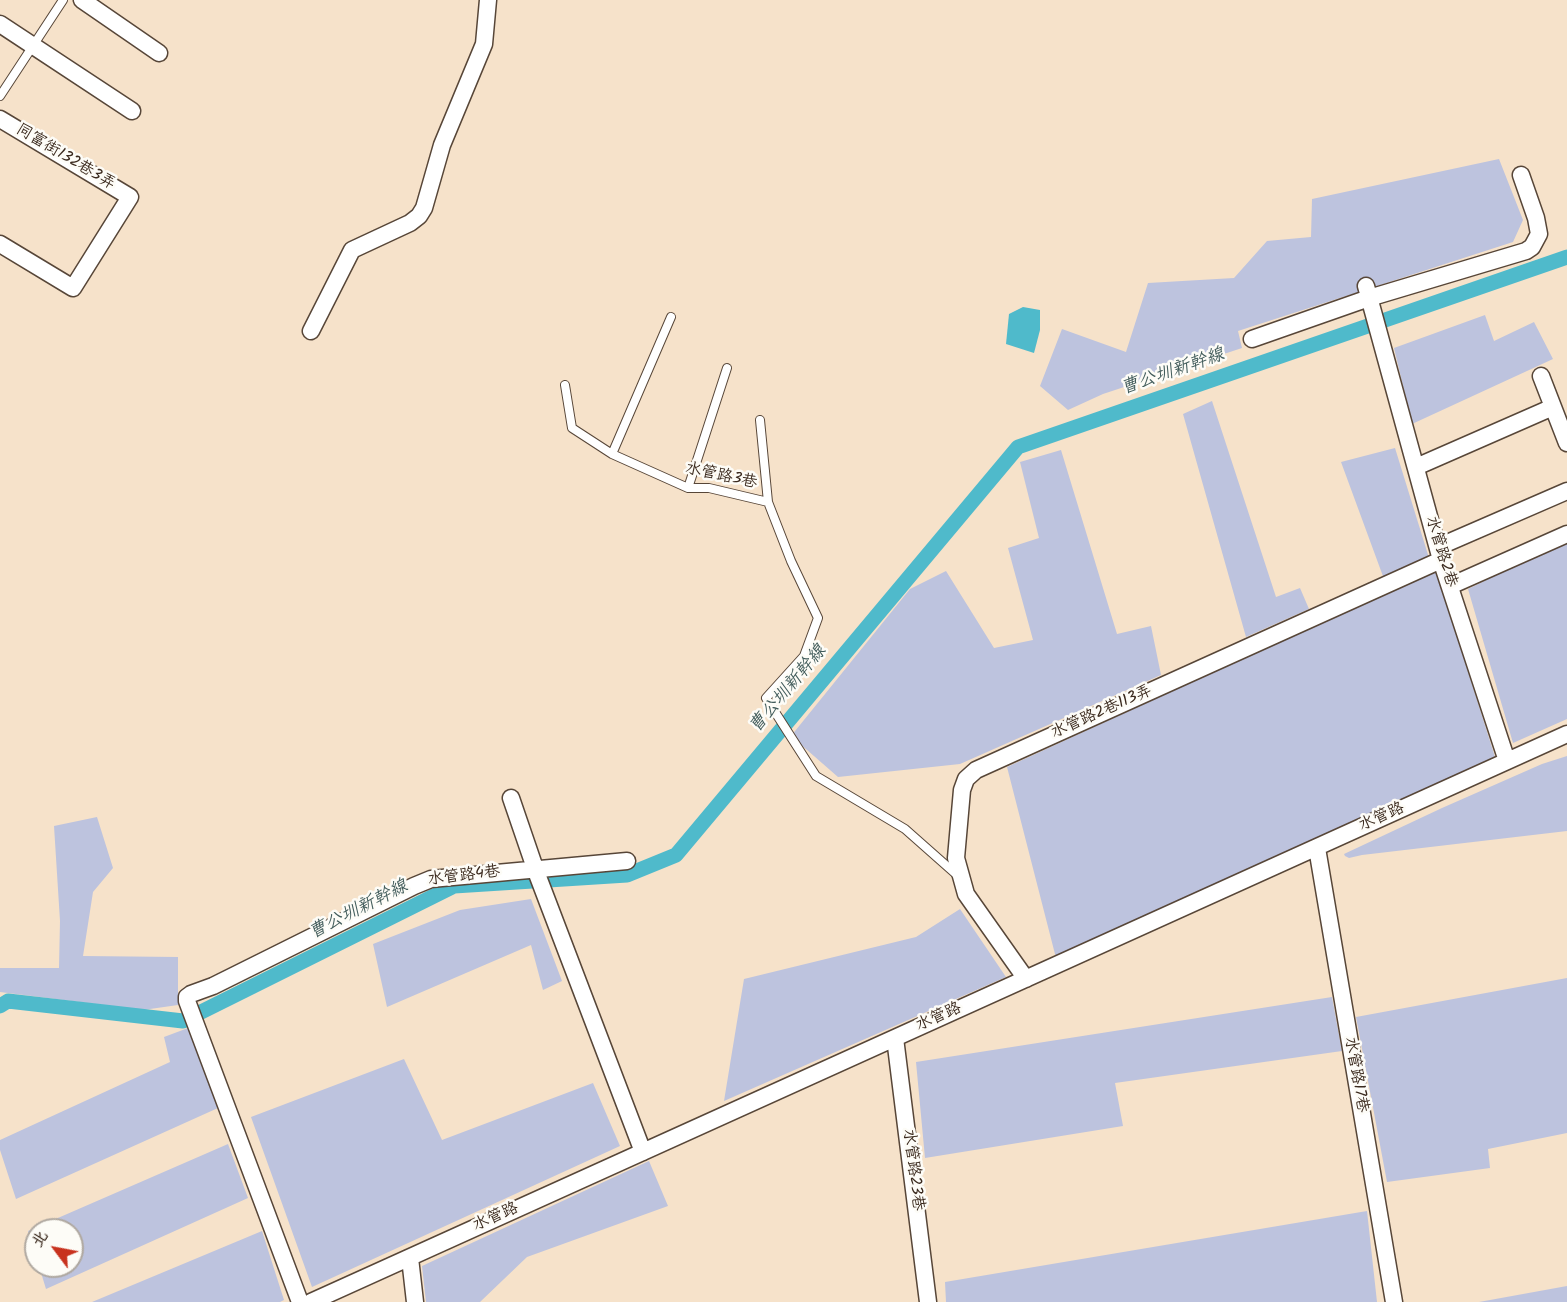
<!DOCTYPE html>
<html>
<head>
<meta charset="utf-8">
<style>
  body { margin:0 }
  #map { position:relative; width:1567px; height:1302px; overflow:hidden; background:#f6e2ca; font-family:Kalam,"LXGW WenKai TC",sans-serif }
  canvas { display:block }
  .north { position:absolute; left:24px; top:1218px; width:60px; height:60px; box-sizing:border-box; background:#fdfcf7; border:2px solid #afa8a0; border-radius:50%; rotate:302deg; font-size:16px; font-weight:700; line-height:24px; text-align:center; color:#3b2a1e }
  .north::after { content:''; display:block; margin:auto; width:21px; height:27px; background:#c8321e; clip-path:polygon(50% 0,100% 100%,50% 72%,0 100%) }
</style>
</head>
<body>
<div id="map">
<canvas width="1567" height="1302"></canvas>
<div class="north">北</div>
</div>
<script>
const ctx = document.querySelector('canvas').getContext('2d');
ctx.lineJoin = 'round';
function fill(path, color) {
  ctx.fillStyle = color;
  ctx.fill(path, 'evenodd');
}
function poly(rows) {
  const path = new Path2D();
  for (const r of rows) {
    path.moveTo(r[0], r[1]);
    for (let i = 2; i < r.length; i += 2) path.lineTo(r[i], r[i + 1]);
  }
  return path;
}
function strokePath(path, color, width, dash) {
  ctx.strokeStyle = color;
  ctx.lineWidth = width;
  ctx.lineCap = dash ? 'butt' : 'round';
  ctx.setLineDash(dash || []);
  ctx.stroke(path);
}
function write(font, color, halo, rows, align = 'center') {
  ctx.font = font + ' Kalam,"LXGW WenKai TC",sans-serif';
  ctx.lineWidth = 5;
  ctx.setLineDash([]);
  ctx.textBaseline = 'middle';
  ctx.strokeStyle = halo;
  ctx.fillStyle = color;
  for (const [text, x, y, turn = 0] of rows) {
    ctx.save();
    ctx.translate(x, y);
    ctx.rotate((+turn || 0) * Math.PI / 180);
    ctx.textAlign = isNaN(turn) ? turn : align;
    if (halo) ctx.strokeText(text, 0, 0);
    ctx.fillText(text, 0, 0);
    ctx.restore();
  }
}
fill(poly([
  [1499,159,1523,220,1513,242,1238,331,1242,348,1103,394,1068,410,1040,386,1062,329,1126,352,1148,283,1234,278,1267,241,1311,237,1312,199],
  [1485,315,1494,341,1534,322,1553,359,1412,424,1394,348],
  [1212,401,1276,597,1300,588,1309,609,1246,637,1183,414],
  [1395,448,1429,558,1384,579,1341,462],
  [1061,450,1117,634,1151,626,1161,675,960,764,838,777,791,736,910,589,946,571,994,648,1033,640,1008,548,1039,538,1020,462],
  [1567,540,1567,719,1513,743,1468,589],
  [1436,570,1495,757,1056,958,1007,767],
  [1567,756,1567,831,1362,855,1349,858,1345,856,1344,854,1442,808,1542,764],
  [97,817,113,868,93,892,83,956,178,957,178,1005,143,1010,0,992,0,968,59,968,60,921,54,826],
  [531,899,562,981,543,990,531,945,387,1007,373,944,460,910],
  [960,909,1006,977,724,1101,744,979,916,937],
  [1567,978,1567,1133,1488,1149,1490,1168,1387,1182,1356,1017],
  [1332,997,1342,1051,1115,1083,1123,1126,925,1158,916,1062],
  [188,1028,218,1108,16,1199,0,1150,0,1140,170,1062,164,1037],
  [404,1059,442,1140,593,1083,620,1146,312,1287,251,1117],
  [228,1144,248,1198,46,1289,39,1266,72,1266,72,1230,36,1230,36,1256,28,1231],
  [649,1161,668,1206,527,1257,480,1302,426,1302,422,1266],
  [1367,1211,1377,1302,946,1302,945,1282],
  [262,1231,284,1300,280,1302,92,1302],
  [1567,1286,1567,1302,1479,1302]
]), '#bdc3de');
fill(poly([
  [1023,307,1040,310,1040,330,1034,353,1006,344,1009,314]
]), '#4fbacb');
strokePath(poly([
  [0,1006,8,1001,183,1021,454,886,627,875,676,855,1018,447,1567,257]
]), '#4fbacb', 15);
const service = poly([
  [0,96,63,0],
  [565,385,572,428,612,454,688,488,709,488,768,502,791,561,818,618,804,656,766,698,816,776,905,829,957,875],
  [760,420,768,502],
  [612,454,671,317],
  [688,488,727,368]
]);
const minor = poly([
  [82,0,159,53],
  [0,24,132,111],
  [0,119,130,197,73,288,0,244],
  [1366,286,1441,560,1507,761],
  [311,331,352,250,410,223,419,216,424,208,442,145,484,44,488,0],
  [1252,339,1369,298,1526,251,1532,247,1539,234,1536,218,1521,175],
  [1541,376,1567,443],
  [1416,467,1553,407],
  [1438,547,1567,491],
  [1450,586,1567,534],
  [511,798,537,874,643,1152],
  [1317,848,1394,1302],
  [1026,979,966,894,956,858,962,790,966,779,976,770,1441,560],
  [895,1038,928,1302],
  [410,1258,415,1302],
  [300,1302,187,1001,187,997,191,994,213,986,414,886,431,879,627,861],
  [311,1302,1567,734]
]);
strokePath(service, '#574638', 10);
strokePath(minor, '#574638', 19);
strokePath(service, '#fff', 8);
strokePath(minor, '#fff', 16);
write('16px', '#3b2a1e', '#fdfcf7', [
  ["同富街132巷3弄",65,158,31],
  ["水管路3巷",721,477,12],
  ["水管路2巷",1440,552,73],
  ["水管路2巷113弄",1102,713,-24],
  ["水管路",1382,818,-24],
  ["水管路4巷",464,877,-7],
  ["水管路",939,1018,-24],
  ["水管路17巷",1355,1075,80],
  ["水管路23巷",912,1170,83],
  ["水管路",496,1218,-24]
]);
write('italic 18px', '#425c5b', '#fdfcf7', [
  ["曹公圳新幹線",1173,373,-19],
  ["曹公圳新幹線",789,690,-50],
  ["曹公圳新幹線",359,911,-27]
]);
</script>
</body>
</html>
